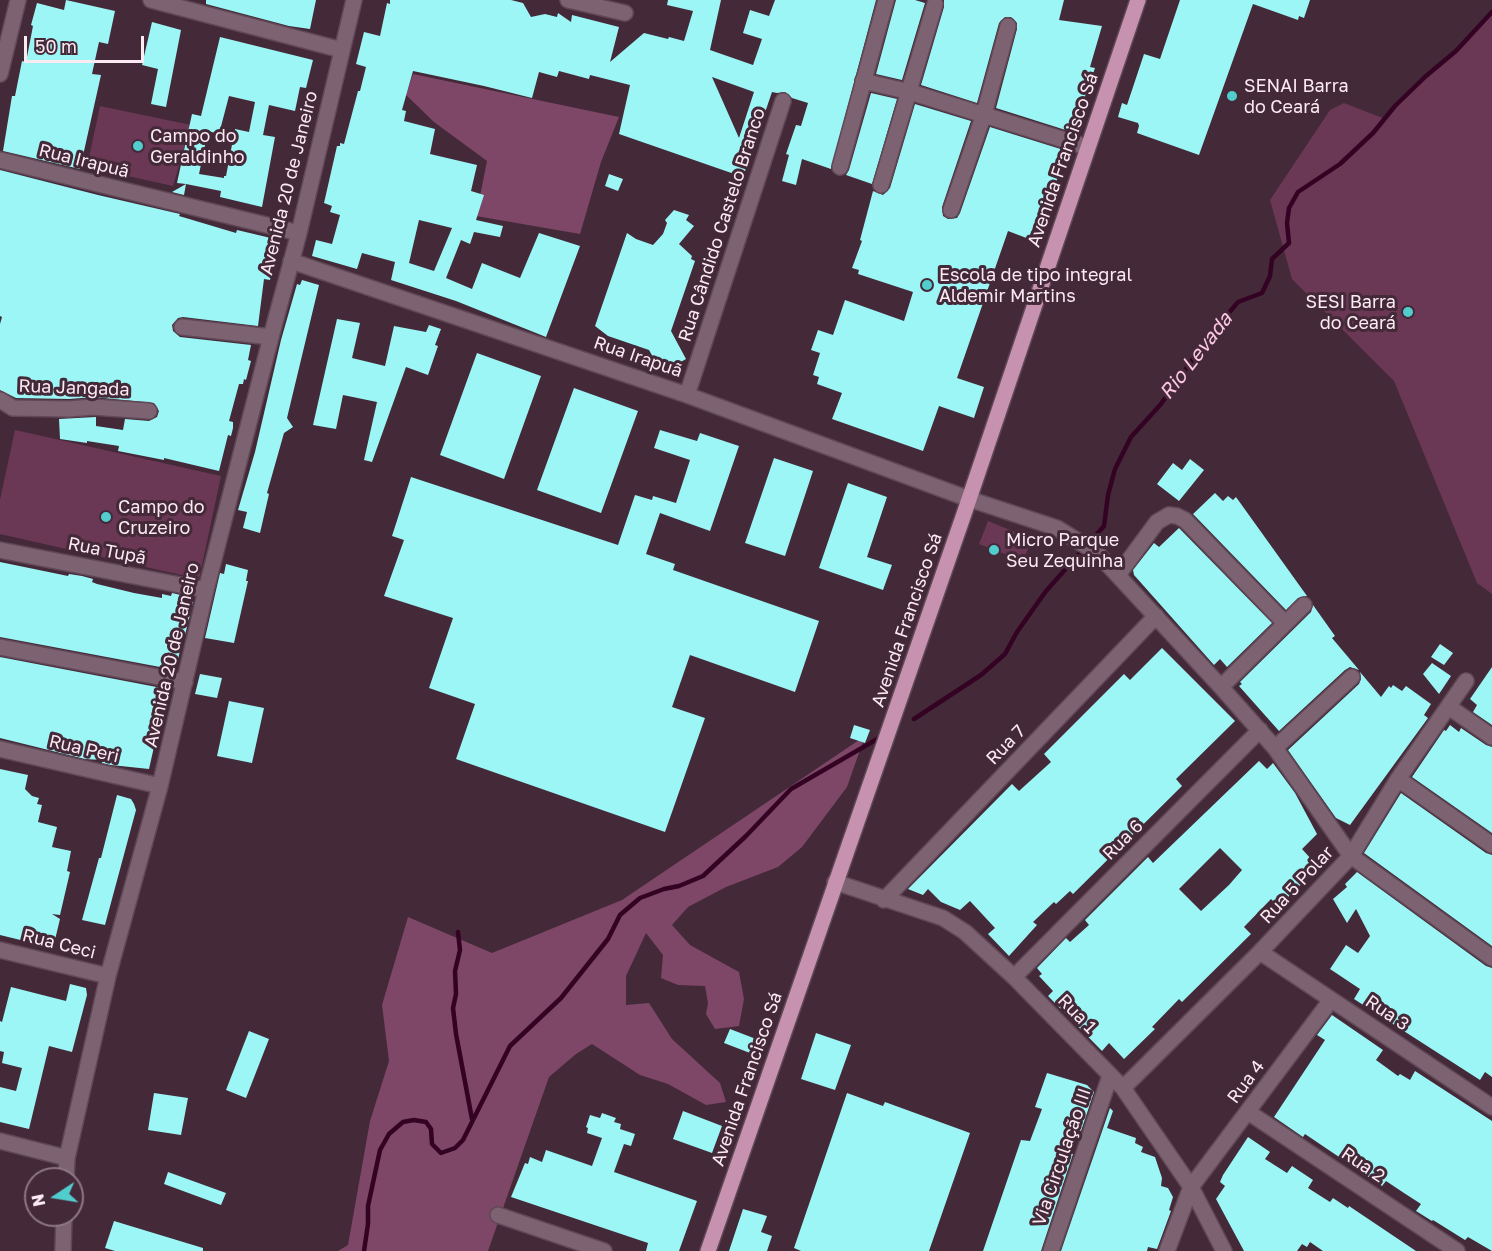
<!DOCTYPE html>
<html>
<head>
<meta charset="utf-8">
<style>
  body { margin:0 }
  #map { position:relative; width:1492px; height:1251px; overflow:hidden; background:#442938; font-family:"Golos Text",sans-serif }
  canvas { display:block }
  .north { position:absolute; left:24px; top:1167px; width:60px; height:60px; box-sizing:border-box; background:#442938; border:2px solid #8e7683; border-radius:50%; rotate:258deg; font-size:16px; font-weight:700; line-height:24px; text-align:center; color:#fceaf3 }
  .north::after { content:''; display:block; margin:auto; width:21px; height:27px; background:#52cdcd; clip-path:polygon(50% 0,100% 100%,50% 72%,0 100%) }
  .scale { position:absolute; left:24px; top:36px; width:120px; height:27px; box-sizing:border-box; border:3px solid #fceaf3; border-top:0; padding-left:8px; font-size:18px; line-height:21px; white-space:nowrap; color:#fceaf3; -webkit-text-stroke:4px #442938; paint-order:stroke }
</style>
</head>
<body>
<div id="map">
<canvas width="1492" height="1251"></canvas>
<div class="north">N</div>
<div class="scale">50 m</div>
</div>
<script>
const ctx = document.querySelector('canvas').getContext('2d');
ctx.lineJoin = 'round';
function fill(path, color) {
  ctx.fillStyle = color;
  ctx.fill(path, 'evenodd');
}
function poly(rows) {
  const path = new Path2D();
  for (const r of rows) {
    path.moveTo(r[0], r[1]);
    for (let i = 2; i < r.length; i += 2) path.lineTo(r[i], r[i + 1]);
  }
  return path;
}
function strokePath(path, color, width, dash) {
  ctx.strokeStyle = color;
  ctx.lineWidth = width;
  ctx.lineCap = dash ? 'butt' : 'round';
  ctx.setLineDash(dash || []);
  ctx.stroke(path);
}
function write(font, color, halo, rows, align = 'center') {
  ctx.font = font + ' "Golos Text",sans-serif';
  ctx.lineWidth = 6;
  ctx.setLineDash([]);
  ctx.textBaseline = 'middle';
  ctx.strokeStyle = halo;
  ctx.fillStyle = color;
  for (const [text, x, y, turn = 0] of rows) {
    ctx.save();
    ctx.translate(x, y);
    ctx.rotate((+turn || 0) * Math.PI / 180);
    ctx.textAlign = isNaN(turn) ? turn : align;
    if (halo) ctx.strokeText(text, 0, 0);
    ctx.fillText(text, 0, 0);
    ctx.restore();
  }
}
fill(poly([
  [1492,12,1492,594,1477,583,1394,381,1292,279,1270,200,1330,110,1344,103,1385,119,1395,106,1426,76,1456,51],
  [100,106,191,125,173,186,87,167],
  [15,430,221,476,199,579,0,534,0,500],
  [988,521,1032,539,1023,561,979,544]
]), '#6a3855');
fill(poly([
  [413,74,619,117,601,162,580,234,476,216,487,161,434,122,406,95],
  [865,736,847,787,802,847,778,867,726,887,688,907,672,925,690,945,739,972,744,999,739,1026,715,1029,706,1014,708,1003,705,986,678,985,661,978,663,955,646,933,626,976,626,1005,649,1003,672,1039,720,1083,726,1102,706,1105,668,1084,640,1075,592,1044,576,1054,549,1077,488,1251,338,1251,348,1245,370,1121,389,1061,382,1005,408,917,492,953,622,900]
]), '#7e4767');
strokePath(poly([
  [914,719,981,675,1005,654,1017,632,1046,591,1104,526,1108,495,1115,469,1131,437,1161,404,1207,339,1238,302,1262,293,1270,276,1272,259,1289,243,1287,223,1289,208,1298,192,1340,164,1373,133,1395,106,1426,76,1456,51,1492,12],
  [458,932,460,950,455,971,456,994,453,1008,456,1034,472,1119],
  [364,1251,368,1224,368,1206,380,1150,389,1134,403,1122,414,1120,426,1122,431,1129,432,1144,441,1153,455,1148,463,1140,510,1046,561,998,608,939,620,915,640,898,664,889,679,886,703,876,746,836,791,789,879,738]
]), '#340324', 4.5);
fill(poly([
  [66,0,115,11,108,44,99,42,97,51,92,74,101,75,80,169,3,151,12,96,15,96,22,61,26,62,33,26,31,25,37,3,64,10],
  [206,0,316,0,310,29,289,26,206,4],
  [390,0,511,0,523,3,531,17,545,14,557,17,558,13,571,22,572,15,619,27,610,62,644,33,668,39,669,37,684,41,693,11,667,5,668,0,721,0,710,50,753,65,762,39,743,33,750,10,769,16,775,0,876,0,831,169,802,159,796,185,782,181,789,155,786,154,796,125,801,126,808,103,792,98,785,92,777,93,772,92,743,177,619,134,630,85,590,75,589,79,559,71,557,77,539,72,532,98,484,86,413,71,402,110,406,111,404,121,435,129,430,154,477,165,471,191,484,195,476,220,503,226,500,237,474,232,470,244,461,240,446,278,472,289,482,263,520,278,539,233,580,246,546,337,456,301,391,280,395,262,362,253,357,269,312,256,316,240,332,244,340,215,330,212,332,206,324,203,337,146,340,146,340,143,344,144,358,91,360,91,366,67,356,64,364,32,380,36,387,3,390,4],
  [712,77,754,92,739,138],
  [419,220,452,228,434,271,409,263],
  [896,0,915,0,925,3,902,80,876,74],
  [944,0,1064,0,1059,20,1102,26,1090,67,1095,68,1076,123,1079,124,1075,133,996,108,1017,29,1017,23,1011,17,1005,17,999,23,977,103,921,85,944,7],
  [1180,0,1310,0,1304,18,1299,16,1298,20,1253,4,1199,155,1137,133,1139,126,1138,123,1118,117,1122,103,1127,105,1144,54,1160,59],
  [152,22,181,30,166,107,151,104,158,69,142,65],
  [220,37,313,60,306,88,300,87,295,111,269,105,263,135,275,137,262,207,220,197,221,191,186,184,184,195,172,192,186,184,177,183,185,146,192,114,201,116],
  [229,96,255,102,249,132,235,129,226,176,224,176,224,178,199,174,208,131,219,134],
  [871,93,897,99,872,184,846,175,849,170],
  [915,104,971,121,942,207,943,216,948,219,957,218,960,213,990,127,1067,151,1040,229,1033,227,1029,239,1008,231,957,378,984,387,974,418,939,406,923,451,832,419,842,393,817,384,819,377,813,375,820,353,811,350,818,330,833,335,845,300,904,321,913,292,858,274,859,270,852,268,862,241,860,240,873,191,883,195,890,188],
  [0,170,98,195,180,214,179,216,236,233,237,230,275,239,273,246,277,247,270,280,264,279,258,326,183,317,178,318,172,325,173,331,180,337,251,345,248,360,251,361,246,380,244,379,243,384,239,384,229,421,233,422,233,428,231,436,228,435,219,471,164,458,164,460,118,451,119,446,87,441,87,443,60,439,59,419,96,417,96,426,123,430,125,419,149,421,157,417,159,411,154,403,94,397,69,399,16,398,0,390,0,324,2,317,0,316],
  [609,174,623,179,618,191,605,186],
  [674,210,689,215,686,220,694,226,679,244,692,256,691,259,695,261,671,331,686,359,662,373,649,350,608,336,595,326,627,233,636,239,653,245,663,234,667,223,665,220],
  [302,280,319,285,287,418,293,427,284,433,267,493,269,494,260,533,243,528,247,512,238,510,255,452,281,340,297,284,300,285],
  [337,319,360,323,352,358,385,366,394,326,426,332,429,325,441,329,435,345,438,346,428,375,406,367,372,462,364,460,377,402,343,395,336,429,313,425],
  [477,353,541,376,504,479,440,455],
  [574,388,638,411,601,513,537,490],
  [660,430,697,441,700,433,739,446,710,531,660,513,646,554,675,564,673,570,819,621,795,692,690,655,672,707,705,718,665,832,456,759,475,704,429,688,453,618,384,596,404,540,392,536,411,477,618,545,635,495,652,500,653,496,676,503,690,460,654,448],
  [774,458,813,471,785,556,745,543],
  [1190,459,1204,470,1179,501,1157,484,1173,463,1182,470],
  [848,483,887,497,867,557,892,565,883,590,819,568],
  [1215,493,1223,501,1228,496,1233,500,1236,497,1307,596,1298,598,1286,610,1193,514],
  [1179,528,1272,623,1227,667,1220,659,1214,665,1134,575,1133,570,1154,543,1159,547],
  [0,562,68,576,69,574,82,576,93,579,92,582,97,584,134,593,162,598,162,594,171,596,172,593,189,597,188,601,193,602,185,635,183,635,176,670,0,637],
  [226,564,248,570,246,581,248,581,234,643,205,638,220,573,224,574],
  [1313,605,1335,636,1332,638,1359,670,1350,667,1345,670,1279,731,1239,686,1242,684,1240,682,1311,612],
  [1440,644,1453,653,1444,665,1431,657],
  [1162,648,1235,721,1176,779,1182,786,1073,894,1070,891,1056,904,1054,902,1033,922,1037,925,1009,956,988,934,995,928,970,901,960,910,941,902,928,889,923,895,908,889,1012,784,1019,791,1051,762,1044,754,1124,674,1130,680],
  [0,657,167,689,149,769,111,765,102,763,102,760,85,759,0,738],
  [1432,663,1451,676,1439,694,1423,674],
  [1492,667,1492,725,1473,712,1477,705,1470,699],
  [1360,672,1381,697,1389,686,1391,688,1393,685,1402,691,1406,686,1431,704,1424,715,1428,718,1350,825,1336,818,1288,750,1359,684,1361,679],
  [200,674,222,678,217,698,195,694],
  [229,701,264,708,252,763,217,756],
  [854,725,870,730,865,743,850,738],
  [1450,725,1459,732,1461,728,1486,745,1492,747,1492,833,1412,777,1444,730,1446,731],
  [1259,761,1267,769,1273,763,1295,793,1317,834,1302,849,1312,860,1310,862,1317,869,1283,902,1281,900,1277,905,1271,899,1244,927,1251,934,1182,1002,1179,999,1152,1027,1155,1029,1124,1059,1109,1043,1102,1051,1048,996,1053,991,1039,976,1042,974,1037,968,1066,938,1070,942,1089,925,1085,920,1148,857,1153,863],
  [1220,848,1242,870,1229,885,1201,911,1179,889],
  [0,769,28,775,25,789,32,796,39,798,37,804,42,805,38,822,57,827,52,847,71,851,67,871,70,872,60,915,52,914,60,919,53,948,0,935],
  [1401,793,1486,853,1492,855,1492,946,1364,853],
  [117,795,131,799,134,804,136,810,105,925,82,920,99,858,101,858],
  [1357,872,1486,966,1492,968,1492,1077,1485,1072,1480,1080,1354,999,1360,989,1330,969,1346,945,1358,953,1370,936,1356,909,1347,923,1333,899,1347,887,1345,884],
  [70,984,86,988,87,995,72,1052,49,1046,29,1129,0,1122,0,1087,16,1091,22,1068,2,1063,4,1052,0,1051,0,1021,2,1022,11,987,66,1001],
  [1332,1015,1383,1050,1376,1060,1398,1076,1400,1074,1410,1080,1415,1071,1492,1121,1492,1251,1468,1237,1465,1240,1433,1220,1432,1221,1416,1211,1421,1204,1404,1193,1386,1181,1382,1186,1305,1134,1303,1137,1274,1117,1325,1040,1317,1035],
  [730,1029,756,1039,750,1053,724,1043],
  [249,1031,269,1039,246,1098,226,1090],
  [816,1033,851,1045,835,1090,801,1079],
  [1047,1073,1087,1085,1094,1092,1081,1131,1072,1128,1065,1151,1073,1154,1041,1251,983,1251,1021,1140,1030,1141,1042,1109,1035,1107],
  [154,1093,188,1098,181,1135,148,1130],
  [847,1093,883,1106,885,1102,970,1133,929,1251,801,1251,794,1248],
  [1110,1108,1113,1111,1107,1128,1136,1138,1135,1143,1143,1147,1141,1152,1155,1157,1162,1178,1161,1186,1168,1188,1173,1197,1169,1210,1171,1211,1157,1249,1148,1247,1147,1251,1061,1251],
  [683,1111,722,1126,712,1153,673,1139],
  [602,1113,616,1118,614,1122,621,1124,620,1129,635,1134,631,1146,624,1144,614,1172,697,1201,679,1251,646,1251,648,1243,511,1197,525,1163,528,1164,530,1157,542,1162,546,1150,592,1166,602,1138,587,1133,588,1128,586,1127,590,1115,600,1118],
  [1248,1137,1270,1152,1265,1159,1287,1173,1292,1166,1313,1180,1308,1188,1330,1202,1333,1198,1348,1208,1349,1206,1416,1251,1323,1251,1310,1242,1307,1247,1302,1244,1297,1251,1244,1251,1216,1199,1225,1186,1220,1182,1223,1175],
  [168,1172,226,1193,221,1205,164,1184],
  [743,1209,767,1216,761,1232,772,1236,767,1251,729,1251],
  [114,1221,203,1248,203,1251,115,1251,105,1248]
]), '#9cf6f6');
const minor = poly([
  [151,0,342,50],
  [568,0,625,13],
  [0,74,18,0],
  [863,81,910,92,1087,147],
  [0,160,299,233],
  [840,167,886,0],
  [881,185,935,4],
  [951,210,984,114,1008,26],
  [291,261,687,395,969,499,1057,528,1097,553,1221,687,1275,748,1351,856,1492,958],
  [182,327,271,337],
  [687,395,783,101],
  [0,400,13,408,69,409,93,407,149,411],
  [0,550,206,590],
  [1118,575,1157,522,1169,515,1177,516,1185,520,1285,623],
  [0,647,185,682],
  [1221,687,1304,605],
  [1449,707,1492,737],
  [1275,748,1352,677],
  [0,749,160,786],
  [1398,779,1492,845],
  [835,882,943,918,965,932,1014,977,1123,1088,1191,1187,1224,1251],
  [884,900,1156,616],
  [0,950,108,976],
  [1260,952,1492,1107],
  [1014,977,1260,730],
  [1123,1088,1260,952,1351,856,1398,779,1466,681],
  [1248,1112,1457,1251],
  [0,1141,67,1158],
  [66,1179,67,1158,108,976,160,786,206,590,271,337,299,233,354,0],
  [498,1215,604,1251],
  [63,1251,64,1215],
  [1051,1251,1110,1076],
  [1167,1251,1191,1187,1331,1000]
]);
const major = poly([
  [708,1251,964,514,1138,0]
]);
strokePath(minor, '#614856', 18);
strokePath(major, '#614856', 18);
strokePath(minor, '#7d6371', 15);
strokePath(major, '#c792af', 15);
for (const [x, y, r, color] of [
  [1232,96,6,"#52cdcd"],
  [138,146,6,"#52cdcd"],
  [927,285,6,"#52cdcd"],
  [1408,312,6,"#52cdcd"],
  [106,517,6,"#52cdcd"],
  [994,550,6,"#52cdcd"]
]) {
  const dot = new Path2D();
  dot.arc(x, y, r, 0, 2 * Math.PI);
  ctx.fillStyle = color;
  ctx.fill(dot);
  strokePath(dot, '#442938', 2);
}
write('18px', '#fceaf3', '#442938', [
  ["SENAI Barra",1244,86],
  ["do Ceará",1244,107],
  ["Campo do",150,136],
  ["Geraldinho",150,157],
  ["Escola de tipo integral",939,275],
  ["Aldemir Martins",939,296],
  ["SESI Barra",1396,302,"right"],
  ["do Ceará",1396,323,"right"],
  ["Campo do",118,507],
  ["Cruzeiro",118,528],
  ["Micro Parque",1006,540],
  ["Seu Zequinha",1006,561]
], 'left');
write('18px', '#fceaf3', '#442938', [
  ["Avenida Francisco Sá",1063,160,-71],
  ["Rua Irapuã",84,161,14],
  ["Avenida 20 de Janeiro",289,183,-76],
  ["Rua Cândido Castelo Branco",722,225,-72],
  ["Rua Irapuã",638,357,19],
  ["Rua Jangada",74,388,2],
  ["Rua Tupã",107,551,11],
  ["Avenida Francisco Sá",907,620,-71],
  ["Avenida 20 de Janeiro",172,655,-77],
  ["Rua 7",1006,745,-46],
  ["Rua Peri",84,749,13],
  ["Rua 6",1123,840,-45],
  ["Rua 5 Polar",1297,885,-47],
  ["Rua Ceci",59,944,14],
  ["Rua 3",1387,1013,34],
  ["Rua 1",1077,1014,46],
  ["Avenida Francisco Sá",747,1079,-71],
  ["Rua 4",1246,1082,-53],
  ["Via Circulação III",1062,1157,-71],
  ["Rua 2",1363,1165,34]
]);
write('italic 20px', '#fdc8e4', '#442938', [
  ["Rio Levada",1196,356,-52]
]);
</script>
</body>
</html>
